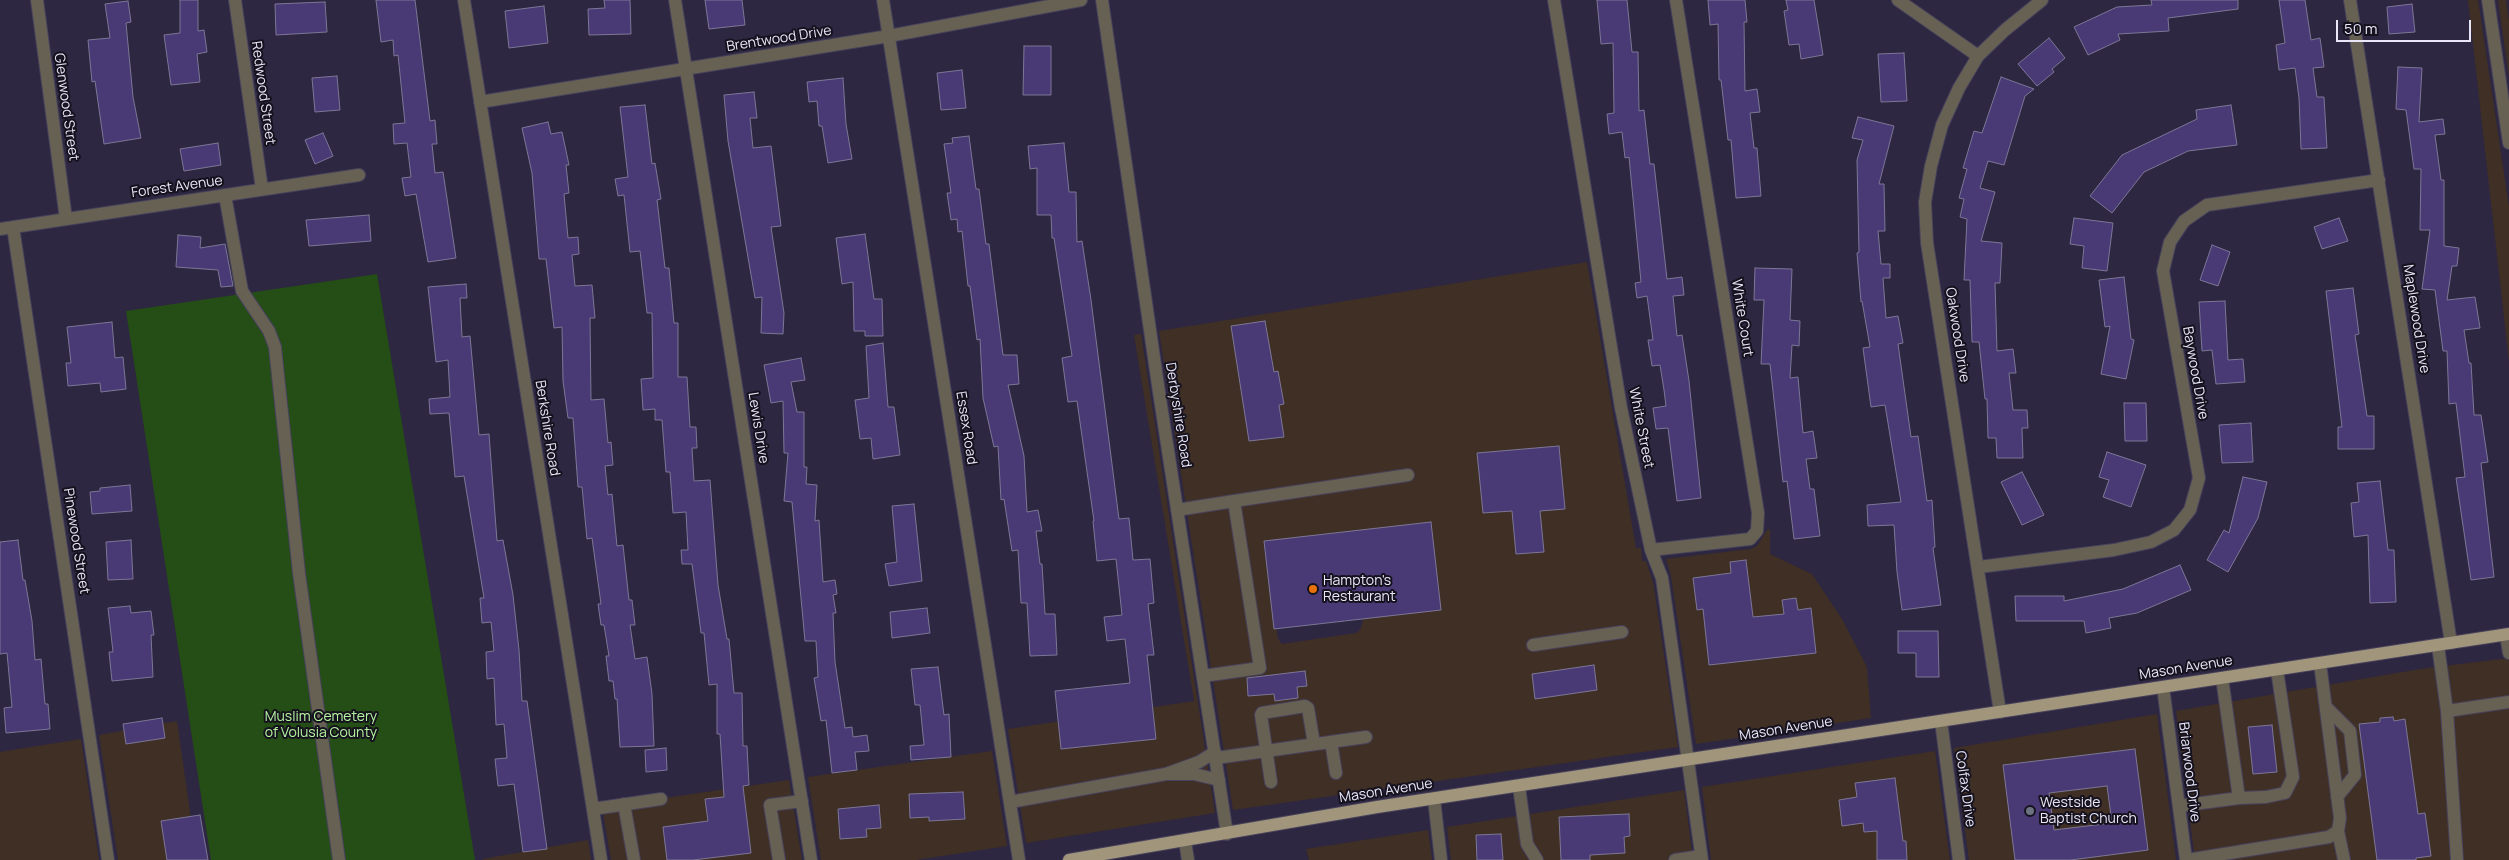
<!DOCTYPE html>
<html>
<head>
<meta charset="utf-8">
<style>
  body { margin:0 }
  #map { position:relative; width:2509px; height:860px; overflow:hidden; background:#2d2741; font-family:Manrope,sans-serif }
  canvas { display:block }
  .scale { position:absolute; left:2336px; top:20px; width:135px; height:22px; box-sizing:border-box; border:2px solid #e9e6f8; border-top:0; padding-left:6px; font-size:15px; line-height:18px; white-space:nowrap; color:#e9e6f8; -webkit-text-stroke:4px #15121e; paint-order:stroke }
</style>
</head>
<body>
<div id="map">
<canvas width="2509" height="860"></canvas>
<div class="scale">50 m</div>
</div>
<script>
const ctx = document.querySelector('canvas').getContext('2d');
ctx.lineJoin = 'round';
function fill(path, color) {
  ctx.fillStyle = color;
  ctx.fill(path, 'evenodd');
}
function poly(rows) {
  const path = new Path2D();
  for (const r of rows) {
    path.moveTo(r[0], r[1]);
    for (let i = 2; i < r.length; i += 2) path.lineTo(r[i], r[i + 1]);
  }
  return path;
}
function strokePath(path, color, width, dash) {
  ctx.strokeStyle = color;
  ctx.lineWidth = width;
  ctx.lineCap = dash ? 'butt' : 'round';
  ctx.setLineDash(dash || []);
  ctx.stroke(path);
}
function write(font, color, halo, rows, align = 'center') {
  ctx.font = font + ' Manrope,sans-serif';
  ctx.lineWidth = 4;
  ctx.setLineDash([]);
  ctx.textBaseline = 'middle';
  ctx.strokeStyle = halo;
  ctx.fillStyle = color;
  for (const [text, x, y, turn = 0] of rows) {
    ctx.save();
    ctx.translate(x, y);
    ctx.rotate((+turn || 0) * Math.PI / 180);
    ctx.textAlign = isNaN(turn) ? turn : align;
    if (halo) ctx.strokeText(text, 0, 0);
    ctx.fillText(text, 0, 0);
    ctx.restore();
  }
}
fill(poly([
  [2468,0,2478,0,2509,207,2509,362],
  [2498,0,2506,0,2509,21,2509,77],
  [1587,262,1636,548,1641,548,1642,561,1646,561,1653,582,1678,747,1233,810,1159,331],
  [1349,540,1363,622,1360,630,1356,633,1282,644,1278,639,1264,549,1266,547],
  [1141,334,1215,813,1026,843,1008,729,1194,701,1134,335],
  [1770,529,1770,554,1812,574,1842,619,1867,667,1871,718,1696,744,1671,576,1666,559,1751,549,1757,546,1767,530],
  [2509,658,2509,860,2195,860,2176,711,2420,669],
  [2157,714,2176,860,1969,860,1954,748],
  [177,721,197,860,118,860,99,735],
  [81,739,99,860,0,860,0,752],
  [992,751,1007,846,916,860,821,860,808,777],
  [1935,751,1950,860,1711,860,1702,787],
  [789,780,802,860,611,860,602,807],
  [1684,790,1693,860,1451,860,1447,827],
  [1428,830,1432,860,1309,860,1306,849],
  [588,840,591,860,483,860,483,859]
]), '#402f25');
fill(poly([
  [377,274,475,860,211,860,126,311]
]), '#254d16');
const building = poly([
  [180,0,198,0,198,31,204,30,207,52,197,54,200,82,171,85,164,35,180,33,180,0],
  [376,0,415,0,430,121,435,120,437,144,432,144,435,173,443,172,456,258,428,262,416,194,405,196,402,178,411,177,407,143,394,144,393,124,405,123,398,55,394,56,393,40,381,42,376,0],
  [604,0,630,0,631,34,589,35,588,9,605,8,604,0],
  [705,0,742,0,745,25,709,29,705,0],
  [1597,0,1627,0,1632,52,1638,52,1639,111,1644,110,1650,164,1654,164,1667,279,1682,277,1684,295,1673,296,1677,336,1682,335,1689,381,1701,498,1677,501,1668,428,1656,429,1653,408,1666,406,1664,390,1660,365,1652,366,1648,340,1653,340,1647,296,1637,298,1635,283,1641,282,1629,157,1625,158,1622,132,1609,134,1607,114,1614,113,1613,43,1601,44,1597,0],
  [1708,0,1745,0,1747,22,1744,22,1745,91,1757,89,1760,112,1750,113,1754,148,1757,148,1761,196,1736,198,1731,140,1728,140,1721,80,1719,80,1718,24,1710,25,1708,0],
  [1786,0,1814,0,1823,55,1801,59,1799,44,1789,45,1784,11,1788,10,1786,0],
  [2151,0,2238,0,2238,9,2168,18,2169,31,2118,34,2120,40,2088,55,2074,27,2117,7,2152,5,2151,0],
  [2279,0,2305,0,2311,40,2320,38,2324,67,2313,68,2317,97,2324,97,2327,148,2301,149,2299,98,2295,68,2279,70,2276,45,2285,43,2279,0],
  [128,1,131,22,126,23,133,97,141,138,104,144,95,81,92,82,88,40,110,38,105,4,128,1],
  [325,2,327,32,276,35,275,4,325,2],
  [2412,4,2415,32,2389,34,2387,7,2412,4],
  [544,6,548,43,509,48,505,11,544,6],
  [2049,38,2065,58,2052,69,2054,72,2037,86,2018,64,2049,38],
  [1024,46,1051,46,1051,95,1023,95,1024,46],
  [1904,53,1907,101,1881,102,1878,54,1904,53],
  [2398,67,2422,68,2419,122,2443,119,2445,134,2435,135,2441,180,2444,180,2444,246,2459,248,2457,266,2452,266,2447,300,2475,297,2480,328,2464,330,2469,363,2471,363,2474,415,2481,415,2488,462,2481,463,2494,577,2471,580,2456,478,2465,477,2456,403,2449,404,2447,351,2443,351,2435,290,2422,289,2430,230,2420,230,2421,169,2414,169,2406,110,2396,109,2398,67],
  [962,70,966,108,941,110,937,73,962,70],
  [337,76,340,110,315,112,312,78,337,76],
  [2001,77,2034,89,2025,96,2004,165,1988,161,1980,188,1995,192,1981,241,2002,243,2000,283,1995,283,1997,351,2013,349,2016,373,2009,373,2013,410,2027,410,2028,428,2022,428,2023,458,1997,458,1996,438,1988,438,1987,399,1985,399,1979,342,1972,342,1970,280,1964,280,1967,219,1960,217,1964,199,1959,198,1967,169,1963,168,1974,131,1982,133,2001,77],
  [843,78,846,124,852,159,828,163,822,126,819,126,817,101,809,102,807,82,843,78],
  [754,92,757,118,750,118,753,148,771,146,781,226,771,227,784,313,783,334,761,333,762,297,755,298,728,141,724,95,754,92],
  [645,105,652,164,655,163,661,199,657,200,665,268,669,268,674,323,678,323,678,377,687,377,690,427,696,427,697,448,692,448,694,481,710,480,718,585,727,639,729,639,734,693,742,693,743,746,747,746,749,785,743,786,751,853,693,860,667,860,663,827,708,821,705,799,724,797,720,734,717,734,717,684,709,685,704,633,701,633,692,564,682,564,681,550,688,550,686,512,673,513,670,472,666,472,662,420,655,420,655,409,643,410,641,379,653,378,652,313,647,313,640,251,630,252,624,195,618,196,615,179,628,177,620,107,645,105],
  [2231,105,2237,145,2188,151,2144,172,2112,213,2090,196,2122,155,2197,119,2196,110,2231,105],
  [1858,117,1894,126,1879,184,1884,184,1885,231,1878,231,1881,264,1890,264,1890,278,1883,278,1886,318,1898,316,1903,343,1898,344,1911,437,1918,436,1927,501,1932,500,1935,547,1933,548,1941,605,1902,610,1897,572,1894,525,1868,526,1867,505,1901,502,1885,405,1871,407,1863,348,1870,347,1862,301,1861,302,1857,253,1859,252,1857,160,1863,140,1852,138,1858,117],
  [548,122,551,134,562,132,569,165,566,165,569,193,564,194,568,238,578,237,579,254,572,255,575,286,592,285,595,318,590,318,591,400,604,399,608,443,611,442,613,465,605,466,608,495,612,494,617,546,623,545,629,600,632,600,635,625,630,625,635,659,647,657,652,694,654,746,620,747,617,699,615,699,613,681,609,681,606,656,609,656,604,625,601,625,598,604,601,604,592,538,587,539,582,487,578,487,573,418,568,418,563,381,562,327,554,328,546,259,539,259,532,173,522,128,548,122],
  [323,133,333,156,315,164,305,140,323,133],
  [969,136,976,189,979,189,986,244,989,244,1003,355,1017,355,1019,384,1008,385,1024,456,1027,512,1038,510,1042,531,1036,531,1040,564,1042,564,1045,614,1055,614,1057,655,1030,656,1027,603,1021,603,1018,550,1012,551,1004,499,1001,500,998,446,994,447,983,398,980,339,977,340,970,286,968,286,962,231,958,232,957,219,951,220,947,193,951,193,944,144,953,143,952,138,969,136],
  [218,143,221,165,184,171,180,149,218,143],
  [1064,143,1069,192,1076,192,1077,242,1082,241,1091,300,1119,519,1129,518,1133,560,1150,559,1154,603,1148,604,1154,655,1147,655,1156,739,1061,749,1055,691,1130,683,1125,639,1107,641,1104,617,1122,615,1116,559,1097,561,1093,521,1094,521,1077,401,1068,402,1062,358,1072,356,1054,238,1052,238,1051,215,1037,215,1037,168,1030,169,1028,146,1064,143],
  [369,215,371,241,309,246,306,220,369,215],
  [2074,218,2113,223,2107,271,2082,268,2084,246,2070,244,2074,218],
  [2339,218,2348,241,2322,249,2314,227,2339,218],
  [865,234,874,299,882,299,883,336,865,336,865,331,854,331,853,282,842,284,836,238,865,234],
  [178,235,201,237,200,248,225,244,233,286,221,287,218,270,176,267,178,235],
  [2212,245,2230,252,2218,286,2200,280,2212,245],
  [1755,268,1792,269,1790,320,1800,321,1799,346,1792,345,1790,378,1798,377,1803,433,1813,431,1817,458,1806,459,1810,489,1814,489,1820,536,1794,539,1787,481,1783,482,1770,364,1761,364,1764,300,1754,300,1755,268],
  [2124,277,2131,339,2134,340,2126,379,2101,374,2110,326,2105,327,2099,280,2124,277],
  [466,284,467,298,460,298,462,337,470,336,479,435,489,434,497,541,503,540,513,595,519,650,522,701,527,701,547,849,523,852,514,784,498,786,495,759,507,758,504,724,496,725,494,678,487,679,486,652,494,651,491,622,482,623,480,598,484,598,464,476,455,477,449,413,430,414,429,399,450,397,448,360,436,362,428,287,466,284],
  [2353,288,2359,334,2355,335,2367,416,2374,416,2374,449,2338,449,2338,427,2342,427,2326,291,2353,288],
  [2225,301,2228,360,2243,359,2245,382,2216,384,2212,350,2202,351,2199,302,2225,301],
  [1265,321,1274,372,1278,371,1284,404,1279,405,1284,437,1249,441,1231,326,1265,321],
  [112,322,115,358,123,357,126,389,101,392,100,383,68,386,66,363,71,363,67,327,112,322],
  [883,343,888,407,894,407,900,455,873,459,871,438,860,439,855,400,869,398,866,346,883,343],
  [801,358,805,380,791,382,797,412,804,412,804,467,807,467,806,484,817,485,815,521,819,520,823,582,835,580,837,594,833,595,836,613,833,613,835,662,845,728,852,727,853,737,867,735,869,751,855,752,857,770,832,773,826,720,821,721,814,678,818,677,816,641,805,641,792,502,784,501,788,453,784,453,783,401,771,403,764,365,801,358],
  [2124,403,2146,403,2147,441,2125,441,2124,403],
  [2251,423,2253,462,2222,463,2219,425,2251,423],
  [1559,446,1565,509,1540,511,1544,552,1516,554,1512,511,1483,513,1477,453,1559,446],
  [2107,452,2146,465,2131,507,2103,497,2109,480,2099,477,2107,452],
  [2022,472,2044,515,2022,525,2001,482,2022,472],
  [2243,477,2267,482,2258,518,2228,572,2207,560,2224,530,2229,533,2243,477],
  [2380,481,2388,550,2394,550,2396,602,2370,603,2368,535,2354,537,2351,503,2359,502,2357,483,2380,481],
  [130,485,132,511,92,514,90,492,100,491,100,488,130,485],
  [914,504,922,581,889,586,885,564,897,562,892,506,914,504],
  [1431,522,1441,610,1274,629,1264,541,1431,522],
  [18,540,23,580,25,580,32,621,35,660,41,659,45,704,48,704,50,729,6,733,4,708,12,707,7,653,0,654,0,542,18,540],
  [131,540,133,579,108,580,106,542,131,540],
  [1746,560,1753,617,1784,614,1782,600,1796,598,1798,610,1811,608,1816,653,1709,665,1703,609,1697,610,1693,578,1731,573,1730,562,1746,560],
  [2180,565,2191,590,2137,613,2109,618,2111,628,2086,633,2084,621,2016,621,2015,596,2064,596,2064,601,2123,589,2180,565],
  [130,606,131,613,151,611,154,635,151,635,153,677,112,681,109,652,113,652,108,608,130,606],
  [927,608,930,633,892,638,890,612,927,608],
  [1898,631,1938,631,1939,677,1916,677,1916,653,1898,653,1898,631],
  [1594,665,1597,690,1535,699,1532,674,1594,665],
  [938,667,944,715,949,714,951,757,911,760,910,746,924,745,920,705,915,705,911,669,938,667],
  [1305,671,1307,686,1297,687,1298,698,1275,701,1274,694,1248,696,1247,678,1305,671],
  [2393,717,2394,721,2405,719,2418,814,2425,813,2431,856,2416,858,2416,860,2377,860,2359,724,2380,722,2380,718,2393,717],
  [162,718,165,738,126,744,123,724,162,718],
  [2272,725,2277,772,2253,774,2248,727,2272,725],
  [666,748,667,770,646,772,645,750,666,748],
  [2135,749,2148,850,2071,860,2015,860,2003,765,2135,749],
  [2107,786,2112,823,2054,830,2049,793,2107,786],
  [1895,778,1903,841,1906,841,1907,860,1877,860,1877,831,1864,832,1863,823,1842,826,1839,800,1857,797,1855,783,1895,778],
  [963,792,965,819,929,821,929,817,910,818,909,794,963,792],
  [879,805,881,828,866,829,867,837,840,839,838,809,879,805],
  [1629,814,1630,836,1624,837,1625,853,1590,855,1590,860,1561,860,1559,817,1629,814],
  [200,815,208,860,167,860,161,821,200,815],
  [1501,834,1503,860,1477,860,1476,835,1501,834]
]);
fill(building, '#493a76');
strokePath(building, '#7c7796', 1);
const minor = poly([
  [37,0,66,219],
  [235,0,262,189],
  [464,0,601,860],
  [675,0,811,860],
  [883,0,1019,860],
  [1102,0,1159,392,1227,834],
  [1554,0,1621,408,1651,550,1662,578,1702,860],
  [1898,0,1978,56],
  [2350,0,2451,643],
  [2488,0,2509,143],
  [480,102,889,36,1081,0],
  [225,195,242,291,269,331,275,347,299,573,339,860],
  [13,227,108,860],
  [0,229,359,175],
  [1234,501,1408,475],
  [1177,510,1234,501,1260,668,1203,676],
  [1651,550,1750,539,1757,531,1758,513,1676,0],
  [1979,567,2114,550,2151,542,2174,530,2190,510,2199,478,2163,271,2170,242,2184,221,2207,205,2379,180],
  [2506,635,2509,653],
  [1533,645,1622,632],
  [2438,646,2447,711,2509,702],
  [2163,687,2186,860],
  [2326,707,2350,731,2355,775,2337,797],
  [2447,711,2457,860],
  [2000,712,1927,243,1925,202,1931,166,1942,125,1959,88,1978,56,2005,30,2042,0],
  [1941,721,1959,860],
  [1331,742,1336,773],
  [1215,752,1199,762,1166,774,1194,774,1219,780],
  [1216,758,1366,737],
  [1271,782,1261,715,1262,713,1305,706,1308,708,1314,744],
  [1519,787,1527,844,1537,860],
  [2239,798,2266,797,2285,793,2293,777,2277,670],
  [1434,799,1441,860],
  [1010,802,1166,774],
  [624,804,634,860],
  [2179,806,2239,798,2222,678],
  [593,809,661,799],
  [2338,831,2344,860],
  [1185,841,1188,860],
  [779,860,770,805,802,801],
  [1675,860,1701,856],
  [2187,860,2329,837,2338,831,2340,818,2320,663]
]);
const major = poly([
  [1069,860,1377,807,2509,634]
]);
strokePath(minor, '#47425b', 14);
strokePath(major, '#47425b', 14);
strokePath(minor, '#676154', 12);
strokePath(major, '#a1957b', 12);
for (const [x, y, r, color] of [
  [1313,589,5,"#e8710a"],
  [2030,811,5,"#6b7280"]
]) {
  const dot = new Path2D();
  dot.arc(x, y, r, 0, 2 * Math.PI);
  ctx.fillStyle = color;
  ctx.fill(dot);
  strokePath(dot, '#15121e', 2);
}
write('14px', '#e9e6f8', '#15121e', [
  ["Brentwood Drive",779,39,-9],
  ["Redwood Street",263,93,82],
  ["Glenwood Street",66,107,82],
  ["Forest Avenue",177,187,-8],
  ["White Court",1742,318,81],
  ["Maplewood Drive",2416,319,81],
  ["Oakwood Drive",1957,335,81],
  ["Baywood Drive",2195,373,80],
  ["Derbyshire Road",1178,415,81],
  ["Berkshire Road",547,428,81],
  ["Lewis Drive",758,428,81],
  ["Essex Road",966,428,81],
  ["White Street",1641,428,79],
  ["Pinewood Street",76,541,81],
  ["Mason Avenue",2186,668,-9],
  ["Mason Avenue",1786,729,-9],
  ["Briarwood Drive",2189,772,83],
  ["Colfax Drive",1965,789,82],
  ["Mason Avenue",1386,791,-9]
]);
write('14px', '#e9e6f8', '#15121e', [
  ["Hampton's",1323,581],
  ["Restaurant",1323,597],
  ["Westside",2040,803],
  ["Baptist Church",2040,819]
], 'left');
write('14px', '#b5f5a0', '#15121e', [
  ["Muslim Cemetery",321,717],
  ["of Volusia County",321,733]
]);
</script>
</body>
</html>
